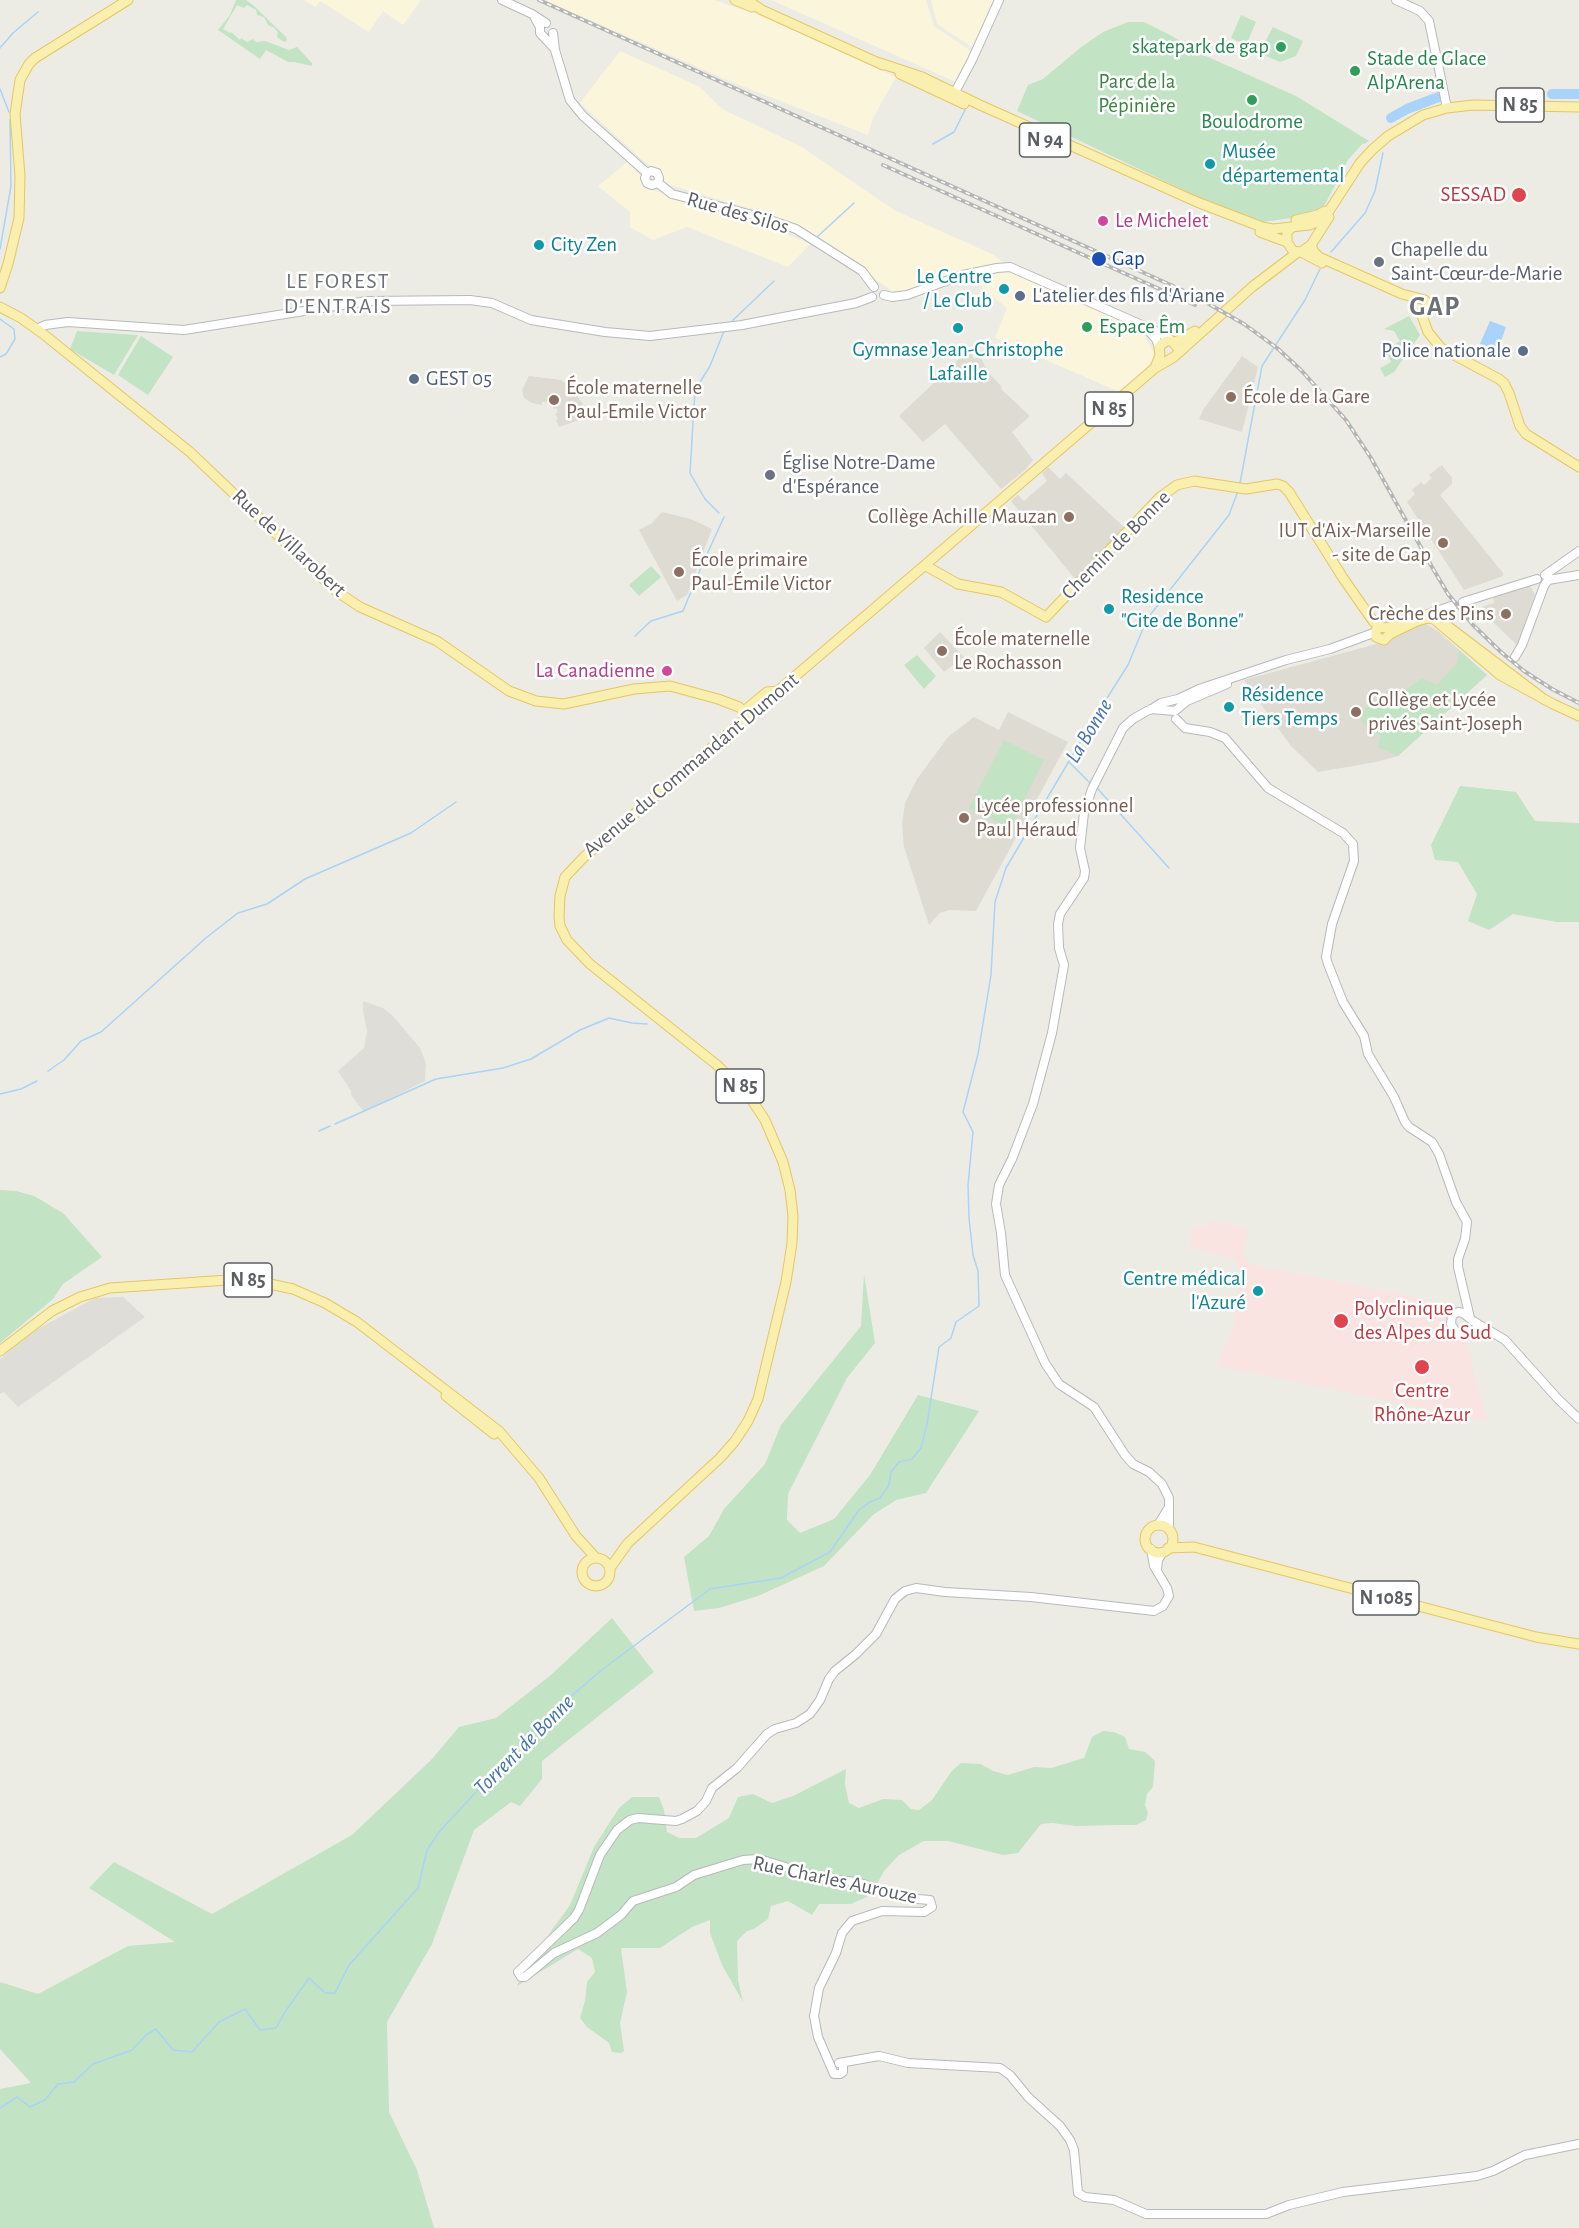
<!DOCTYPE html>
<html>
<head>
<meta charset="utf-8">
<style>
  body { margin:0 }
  canvas { display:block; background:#edece4 }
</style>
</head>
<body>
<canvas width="1579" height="2228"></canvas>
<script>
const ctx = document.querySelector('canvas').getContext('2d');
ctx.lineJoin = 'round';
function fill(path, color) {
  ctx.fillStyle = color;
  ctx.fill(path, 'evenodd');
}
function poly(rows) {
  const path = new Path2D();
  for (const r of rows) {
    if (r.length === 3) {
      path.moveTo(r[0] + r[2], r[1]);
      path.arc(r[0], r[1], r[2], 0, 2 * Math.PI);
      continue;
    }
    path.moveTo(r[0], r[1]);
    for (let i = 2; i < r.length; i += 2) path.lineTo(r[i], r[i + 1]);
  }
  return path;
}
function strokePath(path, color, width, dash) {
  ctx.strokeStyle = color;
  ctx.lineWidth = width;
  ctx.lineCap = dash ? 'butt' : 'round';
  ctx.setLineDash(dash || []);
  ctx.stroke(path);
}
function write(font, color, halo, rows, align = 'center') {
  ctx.font = font + ' "Alegreya Sans",sans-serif';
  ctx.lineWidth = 5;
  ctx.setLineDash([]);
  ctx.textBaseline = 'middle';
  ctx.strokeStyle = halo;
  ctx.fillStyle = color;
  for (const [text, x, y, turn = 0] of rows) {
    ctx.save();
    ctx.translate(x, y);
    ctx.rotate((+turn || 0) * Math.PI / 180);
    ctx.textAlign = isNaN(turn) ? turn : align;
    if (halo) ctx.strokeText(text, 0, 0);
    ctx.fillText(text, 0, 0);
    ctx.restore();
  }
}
fill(poly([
  [304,0,421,0,403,25,383,11,369,32,320,1,316,7],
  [544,0,714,0,767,18,896,77,873,118,868,135,734,83],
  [771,0,926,0,934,26,971,51,956,82],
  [931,0,996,0,972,47,937,24],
  [620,51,700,87,722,109,802,147,894,210,994,255,1013,271,1079,302,1140,328,1156,357,1122,393,995,338,1007,308,969,277,919,298,896,294,817,237,787,220,670,185,580,103],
  [627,162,655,191,753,220,810,244,788,267,687,227,653,240,630,227,630,212,598,186]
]), '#fbf5db');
fill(poly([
  [363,1001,383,1008,393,1016,420,1048,426,1063,425,1081,364,1112,351,1095,351,1091,338,1071,364,1048,367,1031,363,1011],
  [123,1297,145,1317,18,1407,4,1392,0,1394,0,1359,30,1333,95,1298]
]), '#dfddd8');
fill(poly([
  [969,349,974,359,980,355,987,371,1002,387,1001,389,1030,416,1012,432,1033,460,1025,470,1001,489,945,424,923,442,899,416,960,358,959,354],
  [1242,356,1258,367,1242,432,1199,419,1203,410],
  [529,376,561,380,571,387,582,403,584,410,582,419,559,427,556,420,558,419,555,414,558,412,556,408,554,409,549,403,542,402,542,405,532,403,524,398,522,390],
  [1442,465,1452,478,1452,484,1440,495,1503,573,1503,576,1464,590,1407,502,1415,494,1412,490,1421,482,1424,485,1432,478,1429,475],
  [1048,467,1060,479,1066,473,1125,528,1076,580,1011,501,1018,495,1024,501,1047,481,1042,473],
  [662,512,691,519,712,529,687,595,677,601,639,530,652,523],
  [1530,585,1535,595,1517,645,1478,608,1494,603,1493,598],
  [1424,623,1438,631,1487,675,1398,756,1376,762,1318,772,1290,745,1244,680,1376,644,1388,644,1396,633],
  [940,632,964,657,944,672,924,648],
  [1008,712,1068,742,976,911,950,910,940,913,929,925,904,847,902,825,905,803,917,779,948,737,974,717,999,730]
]), '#dddbd2');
fill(poly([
  [1209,1220,1249,1229,1243,1254,1249,1264,1430,1300,1442,1306,1449,1327,1467,1345,1471,1355,1475,1378,1488,1421,1217,1366,1233,1327,1242,1270,1236,1259,1190,1248,1194,1225,1207,1228]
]), '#f9e4e1');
fill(poly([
  [236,0,246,0,254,6,286,37,287,41,284,42,277,37,278,33,275,28,268,25,264,17,257,15,256,10,247,5,244,8,237,5,223,29,230,33,231,32,240,40,241,38,247,42,253,39,256,42,265,41,289,50,297,47,312,63,312,66,294,62,288,62,266,50,260,59,218,30,230,15],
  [1241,15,1256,22,1246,45,1231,38],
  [1128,22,1144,22,1172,36,1199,53,1296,96,1369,141,1364,144,1363,143,1348,160,1320,214,1263,222,1251,219,1219,207,1017,111,1028,85,1043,79,1080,48,1103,32],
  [1273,27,1303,41,1296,56,1280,62,1259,53],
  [1409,316,1420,335,1394,372,1385,377,1380,368,1391,362,1386,350,1400,341,1394,331,1384,329],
  [77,331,138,335,114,375,70,349],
  [141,336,173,357,148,395,118,375],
  [651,566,661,577,639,596,629,585],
  [1459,650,1487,675,1398,756,1378,747,1380,736,1360,720,1365,709,1384,694,1393,699,1422,678,1437,685,1458,662],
  [917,655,936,676,924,689,904,665],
  [1004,740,1044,760,1010,828,969,808],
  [1460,786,1516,792,1535,821,1579,823,1579,922,1557,922,1513,914,1489,930,1468,921,1477,894,1458,862,1435,860,1431,845],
  [0,1190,16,1191,34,1196,63,1213,102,1257,63,1284,53,1299,0,1343],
  [864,1274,875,1343,847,1378,788,1494,787,1520,800,1533,834,1519,870,1475,918,1395,979,1411,926,1493,896,1500,873,1515,824,1566,758,1596,719,1608,694,1611,684,1557,709,1536,724,1509,765,1464,781,1425,861,1326],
  [612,1618,654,1672,542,1761,542,1779,520,1806,511,1802,474,1830,432,1944,387,2022,389,2112,417,2170,434,2228,0,2228,0,2089,31,2083,0,2049,0,1982,38,1994,128,1946,175,1942,89,1888,114,1862,212,1914,352,1835,431,1760,459,1727,496,1718,551,1675],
  [1103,1731,1114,1732,1125,1737,1129,1749,1145,1752,1155,1761,1153,1787,1147,1794,1145,1805,1148,1813,1146,1820,1136,1825,1119,1825,1076,1826,1052,1823,1041,1824,1018,1853,1003,1855,948,1841,924,1841,899,1855,884,1871,871,1895,851,1904,819,1904,812,1915,788,1901,771,1906,768,1919,754,1929,747,1931,737,1941,738,1980,743,2002,722,1965,710,1933,710,1920,692,1927,660,1948,621,1948,627,1992,620,2023,624,2051,621,2053,612,2052,609,2043,587,2027,580,2018,585,2001,587,1982,595,1972,592,1958,578,1949,517,1986,523,1970,570,1905,594,1847,619,1808,632,1797,659,1797,664,1810,667,1832,679,1838,696,1838,729,1818,738,1797,753,1794,772,1803,793,1796,846,1769,845,1784,849,1803,859,1808,883,1799,902,1800,911,1809,919,1810,932,1800,951,1772,961,1763,981,1764,993,1771,1008,1775,1034,1767,1051,1768,1084,1758,1092,1737]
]), '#c2e3c4');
fill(poly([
  [1490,321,1506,327,1501,341,1492,355,1479,346]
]), '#a9d3f8');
strokePath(poly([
  [0,48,13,33,38,12],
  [0,89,9,112],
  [933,144,954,132,965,110],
  [817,237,854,203],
  [0,249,11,186,10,120],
  [1331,252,1365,213,1375,191,1383,153],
  [0,319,14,329,15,339,6,354,0,357],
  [730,323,774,281],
  [1240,483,1262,366,1305,300,1320,269],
  [719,513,705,499,690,473,695,390,710,366,724,331],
  [635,636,651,621,683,611,703,563,724,517],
  [1069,762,1090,783],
  [1097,788,1169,868],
  [48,1071,64,1060,81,1041,101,1032,207,937,238,913,267,904,305,879,411,833,456,802],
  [0,1094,21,1089,37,1081],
  [335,1124,436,1079,503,1068,531,1059,580,1030,609,1018,632,1023,647,1024],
  [319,1131,330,1126],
  [0,2108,17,2097,30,2107,45,2100,58,2084,74,2082,93,2064,132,2050,146,2035,156,2029,173,2050,192,2052,219,2022,245,2009,260,2030,276,2028,285,2012,309,1978,325,1993,335,1993,349,1965,418,1888,427,1850,439,1832,540,1723,603,1669,710,1589,781,1578,830,1552,859,1510,870,1502,880,1498,889,1485,891,1472,899,1462,912,1459,921,1448,927,1424,939,1347,951,1338,956,1322,979,1306,978,1271,973,1255,969,1218,968,1185,973,1132,963,1112,978,1054,991,975,995,902,1006,868,1095,717,1128,665,1147,619,1229,515,1238,491]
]), '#a9d3f8', 1.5);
strokePath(poly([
  [1552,94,1579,94],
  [1391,118,1407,109,1441,96]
]), '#a9d3f8', 10);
const minor = poly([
  [502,0,532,14,546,23],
  [1396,0,1420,11,1429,21,1447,108],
  [535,18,540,27,540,33,553,47],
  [553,33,555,50,570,100,583,116,647,173],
  [953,96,972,60,999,0],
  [647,173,645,178,647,183,652,185,658,183],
  [647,173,651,171,657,173,659,178,658,183],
  [658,183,672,194,764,218,796,229,862,271,874,287],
  [884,295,892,297,907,295,963,275,997,268,1010,267,1160,333,1172,341],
  [37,329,45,325,68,322,184,330,367,301,470,300,492,303,531,320,605,332,650,336,742,325,856,303,872,297],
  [1147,329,1156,339,1159,347],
  [1545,575,1579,551],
  [1548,580,1579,575],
  [1463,602,1537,579],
  [1428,614,1454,605],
  [1515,657,1522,645,1544,586,1548,580],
  [1151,709,1175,711,1187,701,1227,684],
  [1150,710,1161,703,1178,699,1199,689,1286,660,1330,649,1376,632],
  [1147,711,1133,719,1123,728,1092,789,1084,813,1080,848,1085,871,1084,878,1060,914,1058,924,1059,948,1064,965,1052,1033,1033,1104,1012,1159,999,1185,996,1204,1001,1233,1005,1275,1045,1363,1059,1384,1094,1407,1125,1455,1133,1464,1149,1472,1162,1484,1169,1498,1169,1529],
  [1176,719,1185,728,1210,732,1225,738,1268,788,1343,833,1353,844,1354,861,1332,924,1326,957,1328,964,1343,1002,1364,1036,1368,1054,1394,1097,1405,1122,1409,1127,1432,1142,1439,1154,1456,1202,1467,1222,1465,1239,1458,1259,1458,1267,1470,1318],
  [1473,1330,1466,1335,1456,1332,1451,1324,1452,1315,1458,1312,1463,1313,1473,1321,1505,1340,1558,1399,1579,1419],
  [1158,1525,1169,1507],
  [1157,1569,1158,1560,1163,1552],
  [839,2063,879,2056,908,2063,1000,2068,1010,2075,1028,2097,1060,2126,1070,2140,1074,2150,1078,2193,1085,2197,1114,2200,1146,2214,1266,2214,1289,2205,1343,2192,1477,2176,1493,2171,1525,2155,1579,2144],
  [840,2063,843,2066,843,2072,840,2074,834,2074,818,2037,814,2016,819,1988,836,1953,842,1933,852,1921,882,1911,924,1912,932,1907,930,1900,905,1898,857,1882,825,1879,759,1859,743,1860,694,1875,676,1887,633,1901,621,1915,597,1933,554,1953,525,1977,521,1977,518,1972,574,1918,579,1910,600,1855,617,1830,630,1820,638,1818,676,1821,682,1819,697,1811,706,1801,712,1788,737,1768,767,1734,775,1729,796,1723,810,1714,820,1700,829,1679,835,1671,856,1654,876,1634,895,1599,905,1591,916,1588,945,1592,1031,1597,1154,1611,1163,1606,1169,1596,1167,1588,1154,1566,1151,1549]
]);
const major = poly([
  [735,0,752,7],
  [747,0,762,10,883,65],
  [880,63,922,77,980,105,1197,202,1262,227,1273,229,1309,225,1320,221,1327,214,1360,163,1372,150,1388,136,1423,115,1447,108,1473,105,1579,107],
  [900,74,964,104],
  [1296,220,1318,215,1325,211],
  [1292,227,1287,232,1287,242,1293,251,1301,252,1311,245,1329,217],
  [1260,232,1287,242],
  [1311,245,1314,252,1319,257,1402,294,1425,300,1428,307,1425,312,1421,313],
  [1301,252,1322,263],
  [0,288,8,264,19,218,20,176,15,114,20,80,29,64,35,58,128,0],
  [0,307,21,318,42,333,190,452,336,591,360,607,437,641,509,691,536,701,564,704,634,689,670,686,718,699,739,707,749,716],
  [1421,313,1428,332,1441,348,1499,379,1504,383,1509,393,1520,426,1526,434,1579,467],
  [1174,343,1195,331],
  [1155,368,1160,355,1159,347,1162,344,1167,341,1172,341,1177,347],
  [926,566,958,584,1001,592,1046,617,1159,498,1177,485,1194,481,1246,489,1277,484,1283,486,1289,492,1343,578,1373,621,1380,627],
  [1545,700,1433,615,1421,615,1387,628,1380,627,1376,630,1376,637,1384,640,1390,634,1417,621,1428,618,1434,619,1500,675,1553,704,1579,716],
  [744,711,767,692,778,691],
  [0,1351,52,1311,80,1297,110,1288,228,1280,256,1281,293,1289,325,1303,357,1322,499,1431,539,1478,576,1536,596,1558],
  [446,1396,494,1434],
  [1159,1539,14],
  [1168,1548,1194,1547,1536,1637,1579,1644],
  [596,1572,14],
  [610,1568,628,1543,720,1458,735,1441,748,1421,758,1399,786,1282,792,1243,793,1216,790,1190,783,1162,765,1120,751,1099,717,1065,590,964,567,940,560,926,559,917,560,896,565,877,584,857,1155,368,1174,357,1252,287,1298,252]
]);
strokePath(minor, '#b6b9bd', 10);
strokePath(major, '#e6c664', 11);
strokePath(minor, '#fff', 8);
strokePath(major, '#f9efae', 9);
const rail = poly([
  [539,0,1193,295,1244,324,1277,348,1300,369,1346,420,1371,458,1432,567,1448,594,1473,625,1501,652,1524,671,1552,689,1579,703],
  [883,165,1195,305]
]);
strokePath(rail, '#b4b5b5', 4);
strokePath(rail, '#fff', 1.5, [4.5]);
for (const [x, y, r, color] of [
  [1281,47,6,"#2e9e5b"],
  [1355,71,6,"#2e9e5b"],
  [1252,100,6,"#2e9e5b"],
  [1210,164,6,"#0f9aa8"],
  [1519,195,8,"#e0444e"],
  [1103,221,6,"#d1479c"],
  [539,245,6,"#0f9aa8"],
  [1099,259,8,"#1a4fb4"],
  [1379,262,6,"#6b7280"],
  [1004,289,6,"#0f9aa8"],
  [1020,296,6,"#5c6f8a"],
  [1087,327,6,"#2e9e5b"],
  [958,328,6,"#0f9aa8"],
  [1523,351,6,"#5c6f8a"],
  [414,379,6,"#5c6f8a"],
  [1231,397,6,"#8d6e63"],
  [554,400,6,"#8d6e63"],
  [770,475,6,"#6b7280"],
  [1069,517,6,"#8d6e63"],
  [1443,543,6,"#8d6e63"],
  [679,572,6,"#8d6e63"],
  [1109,609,6,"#0f9aa8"],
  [1506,614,6,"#8d6e63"],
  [942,651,6,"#8d6e63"],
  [667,671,6,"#d1479c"],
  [1229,707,6,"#0f9aa8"],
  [1356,712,6,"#8d6e63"],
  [964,818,6,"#8d6e63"],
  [1258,1291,6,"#0f9aa8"],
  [1341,1321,8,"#e0444e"],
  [1422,1367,8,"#e0444e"]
]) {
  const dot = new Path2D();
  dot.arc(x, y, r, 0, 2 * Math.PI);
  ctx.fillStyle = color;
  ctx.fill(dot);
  strokePath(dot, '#fff', 2);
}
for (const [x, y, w] of [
  [1520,105,48],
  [1045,140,51],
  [1109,409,48],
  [740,1086,48],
  [248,1280,48],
  [1386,1598,66]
]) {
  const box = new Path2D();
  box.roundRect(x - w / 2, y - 17, w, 34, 4.5);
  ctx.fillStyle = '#fff';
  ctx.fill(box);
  strokePath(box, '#5c5f63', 1.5);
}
write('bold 20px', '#5c5f63', null, [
  ["N 85",1520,105],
  ["N 94",1045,140],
  ["N 85",1109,409],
  ["N 85",740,1086],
  ["N 85",248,1280],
  ["N 1085",1386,1598]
]);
write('21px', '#27864d', '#fff', [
  ["skatepark de gap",1269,47,"right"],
  ["Stade de Glace",1367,59],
  ["Alp'Arena",1367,83],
  ["Boulodrome",1252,122,"center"],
  ["Espace Êm",1099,327]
], 'left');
write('21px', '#3c8342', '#fff', [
  ["Parc de la",1137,82],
  ["Pépinière",1137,106]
]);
write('21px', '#0d838f', '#fff', [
  ["Musée",1222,152],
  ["départemental",1222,176],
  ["City Zen",551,245],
  ["Le Centre",992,277,"right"],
  ["/ Le Club",992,301,"right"],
  ["Gymnase Jean-Christophe",958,350,"center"],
  ["Lafaille",958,374,"center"],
  ["Residence",1121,597],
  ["\"Cite de Bonne\"",1121,621],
  ["Résidence",1241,695],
  ["Tiers Temps",1241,719],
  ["Centre médical",1246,1279,"right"],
  ["l'Azuré",1246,1303,"right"]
], 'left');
write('21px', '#be3a42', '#fff', [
  ["SESSAD",1506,195],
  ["Polyclinique",1354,1309,"left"],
  ["des Alpes du Sud",1354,1333,"left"],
  ["Centre",1422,1391,"center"],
  ["Rhône-Azur",1422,1415,"center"]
], 'right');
write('21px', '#5c5f63', '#fff', [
  ["Rue des Silos",738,213,16],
  ["Rue de Villarobert",289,543,43],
  ["Chemin de Bonne",1116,545,-45],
  ["Avenue du Commandant Dumont",691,765,-40],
  ["Rue Charles Aurouze",835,1880,12]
]);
write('21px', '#b23c85', '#fff', [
  ["Le Michelet",1115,221],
  ["La Canadienne",655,671,"right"]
], 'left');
write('21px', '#5b616d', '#fff', [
  ["Chapelle du",1391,250],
  ["Saint-Cœur-de-Marie",1391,274],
  ["Église Notre-Dame",782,463],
  ["d'Espérance",782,487]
], 'left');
write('21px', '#164399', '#fff', [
  ["Gap",1112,259]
], 'left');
write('21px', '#4e5e75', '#fff', [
  ["L'atelier des fils d'Ariane",1032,296],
  ["Police nationale",1511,351,"right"],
  ["GEST 05",426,379]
], 'left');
write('21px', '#785e54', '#fff', [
  ["École maternelle",566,388],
  ["Paul-Emile Victor",566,412],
  ["École de la Gare",1243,397],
  ["Collège Achille Mauzan",1057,517,"right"],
  ["IUT d'Aix-Marseille",1431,531,"right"],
  ["- site de Gap",1431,555,"right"],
  ["École primaire",691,560],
  ["Paul-Émile Victor",691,584],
  ["Crèche des Pins",1494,614,"right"],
  ["École maternelle",954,639],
  ["Le Rochasson",954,663],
  ["Collège et Lycée",1368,700],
  ["privés Saint-Joseph",1368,724],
  ["Lycée professionnel",976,806],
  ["Paul Héraud",976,830]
], 'left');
ctx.letterSpacing = '1.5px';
write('22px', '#6d7175', '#fff', [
  ["LE FOREST",338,281],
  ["D'ENTRAIS",338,306]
]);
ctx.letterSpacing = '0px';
write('italic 22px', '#4774a9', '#fff', [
  ["La Bonne",1089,731,-59],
  ["Torrent de Bonne",524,1745,-45]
]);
ctx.letterSpacing = '1.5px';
write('bold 27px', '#6d7175', '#fff', [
  ["GAP",1435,307]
]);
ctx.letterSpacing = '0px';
</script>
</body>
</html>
